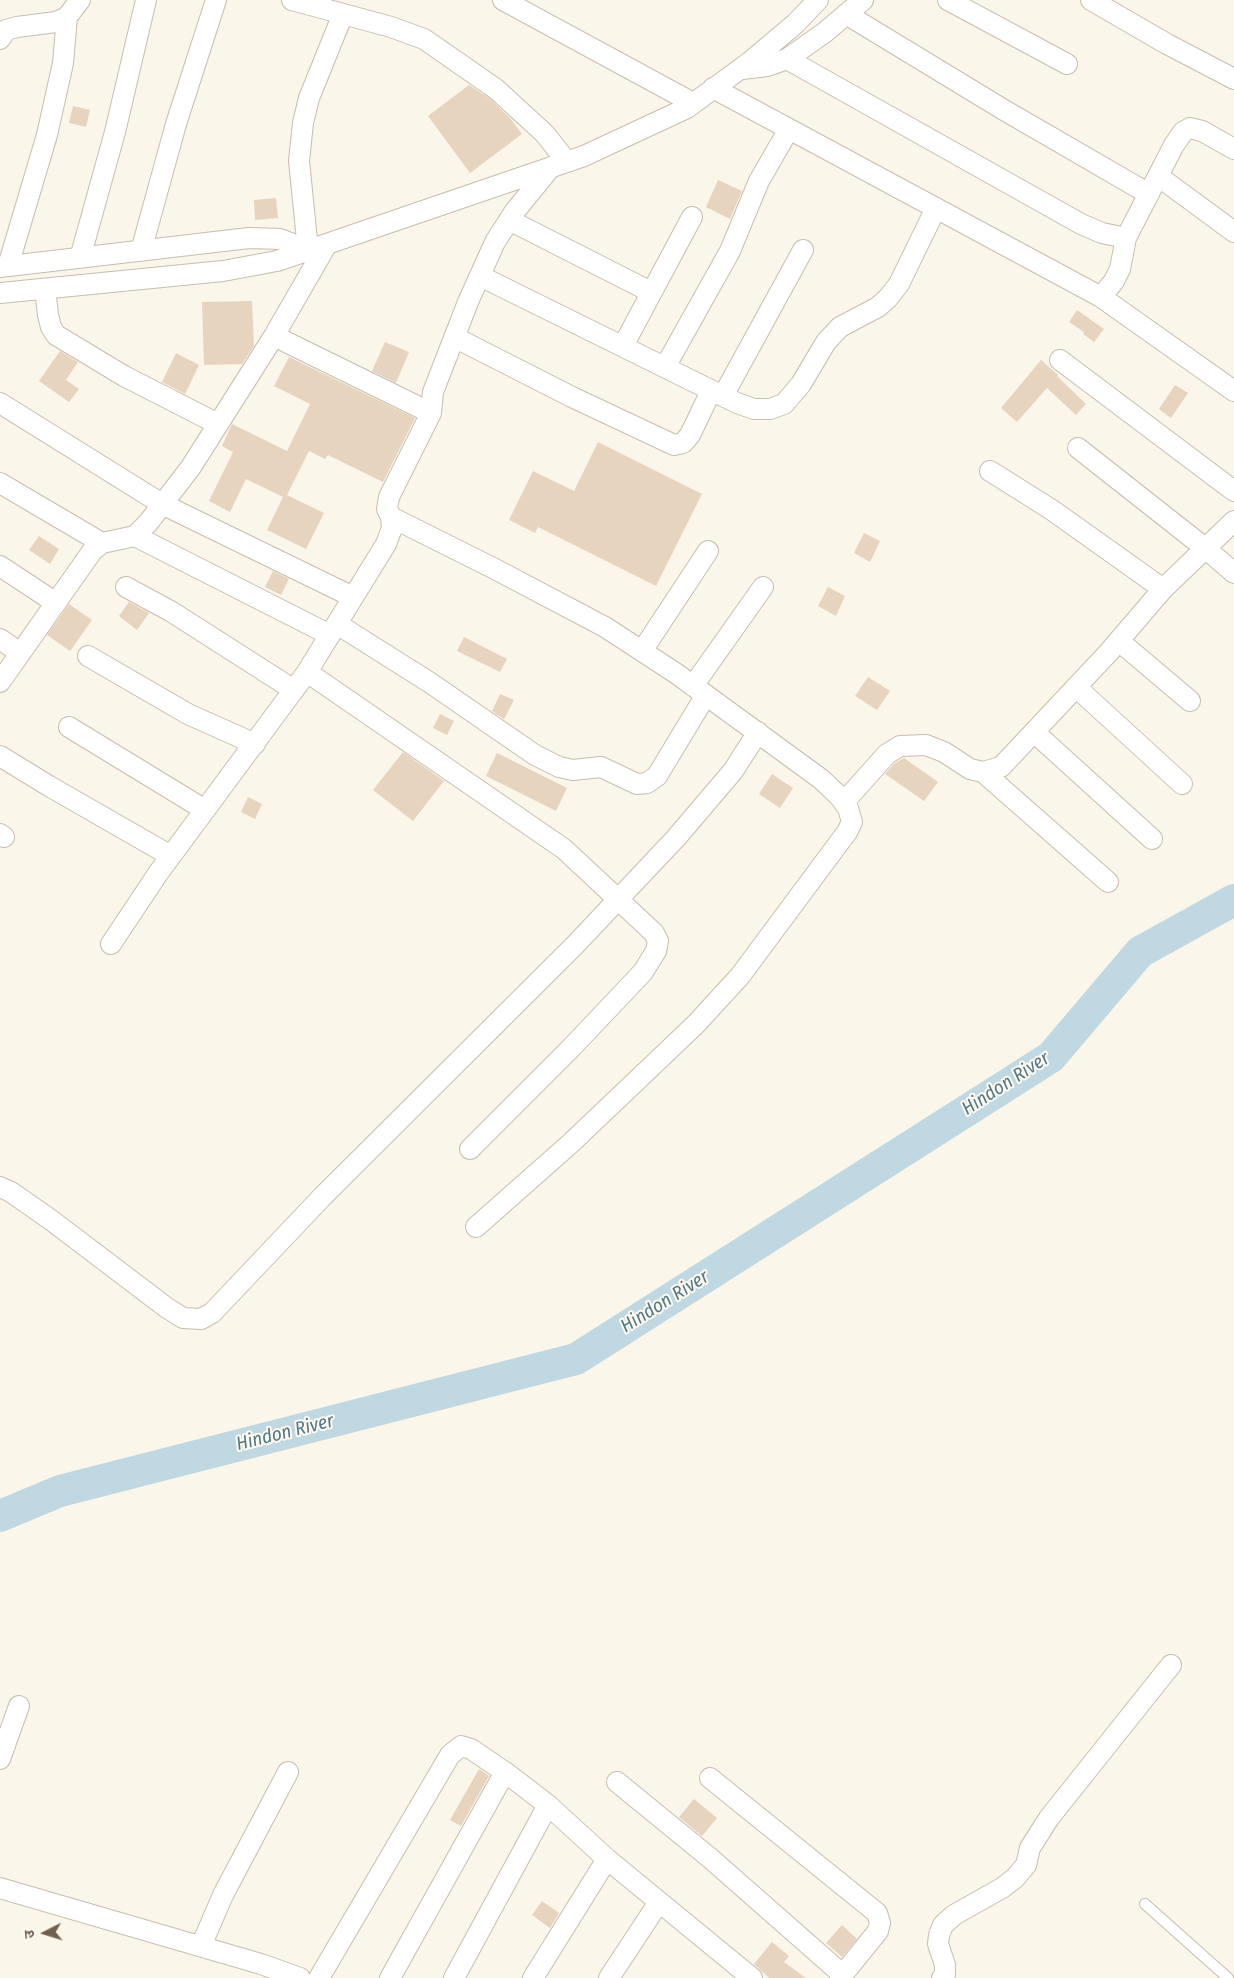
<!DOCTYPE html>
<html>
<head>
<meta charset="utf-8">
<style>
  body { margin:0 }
  #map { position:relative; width:1234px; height:1978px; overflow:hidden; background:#faf6e9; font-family:"Fira Sans Condensed","Noto Sans Devanagari",sans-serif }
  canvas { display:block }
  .north { position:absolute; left:20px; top:1908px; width:50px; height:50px; -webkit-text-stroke:4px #fdf9ef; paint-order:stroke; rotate:265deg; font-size:14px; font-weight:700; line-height:20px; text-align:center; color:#726050 }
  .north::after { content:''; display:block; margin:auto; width:18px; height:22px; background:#726050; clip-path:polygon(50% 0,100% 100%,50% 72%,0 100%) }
</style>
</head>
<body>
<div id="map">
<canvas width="1234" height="1978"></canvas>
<div class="north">उ</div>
</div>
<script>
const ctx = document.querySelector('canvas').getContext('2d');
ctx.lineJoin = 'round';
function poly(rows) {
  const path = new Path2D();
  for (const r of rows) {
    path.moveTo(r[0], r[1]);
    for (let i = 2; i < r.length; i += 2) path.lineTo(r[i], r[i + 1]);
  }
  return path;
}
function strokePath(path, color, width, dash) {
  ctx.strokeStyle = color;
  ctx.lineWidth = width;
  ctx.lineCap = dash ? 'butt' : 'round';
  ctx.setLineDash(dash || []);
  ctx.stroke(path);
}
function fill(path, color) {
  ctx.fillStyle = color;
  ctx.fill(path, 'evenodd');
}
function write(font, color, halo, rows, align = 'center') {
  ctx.font = font + ' "Fira Sans Condensed",sans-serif';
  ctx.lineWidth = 4;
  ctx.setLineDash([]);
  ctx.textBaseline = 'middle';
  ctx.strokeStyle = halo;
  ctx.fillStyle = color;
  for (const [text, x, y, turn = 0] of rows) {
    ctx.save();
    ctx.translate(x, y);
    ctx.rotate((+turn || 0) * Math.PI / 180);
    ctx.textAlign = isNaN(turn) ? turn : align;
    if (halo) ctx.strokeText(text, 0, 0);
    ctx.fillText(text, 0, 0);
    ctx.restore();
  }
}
strokePath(poly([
  [0,1516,60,1491,576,1359,1051,1057,1140,952,1234,900]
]), '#c0d8e1', 32);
fill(poly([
  [469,85,489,98,510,118,522,134,470,173,428,116],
  [73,106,90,110,86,127,69,123],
  [718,180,742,191,730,219,706,207],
  [276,198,278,218,255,220,254,200],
  [252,301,254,346,242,364,204,365,202,302],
  [1077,310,1104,329,1094,342,1083,334,1084,332,1069,322],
  [385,342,409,352,396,383,372,371],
  [60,351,78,362,66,380,79,389,69,402,39,381],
  [176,353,199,365,185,394,162,382],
  [289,357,415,418,383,482,328,455,325,459,309,451,287,495,324,513,306,549,267,530,283,497,246,479,230,512,209,501,233,452,222,446,232,424,287,451,310,404,274,386],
  [1041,360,1058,375,1057,376,1086,404,1076,415,1047,388,1017,422,1001,408],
  [1175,385,1188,393,1171,418,1159,409],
  [598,442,702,494,656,586,538,527,535,533,509,520,533,471,574,491],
  [864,533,880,541,870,562,854,553],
  [39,536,59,549,50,564,29,550],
  [273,571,289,579,281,595,265,587],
  [828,587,845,596,836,616,818,606],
  [129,602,149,613,137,630,119,616],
  [69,604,92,620,70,651,47,635],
  [464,637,507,659,500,672,457,651],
  [868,677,890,691,877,710,855,696],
  [500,694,514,700,504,719,492,711],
  [440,714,454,721,447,735,433,728],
  [403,752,444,781,413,821,373,790],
  [497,753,567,788,556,811,486,776],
  [904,758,938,782,924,801,885,774,895,763],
  [772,774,793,788,780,808,759,794],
  [248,797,262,804,255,819,241,812],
  [479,1769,489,1776,461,1826,450,1820],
  [694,1799,717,1818,702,1836,679,1817],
  [542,1901,559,1913,550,1928,532,1915],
  [842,1925,857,1939,842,1957,826,1943],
  [772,1942,789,1956,784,1962,806,1978,769,1978,754,1964]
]), '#e7d4bf');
const lane = poly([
  [1145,1904,1228,1978]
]);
const street = poly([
  [292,0,391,27,424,39,496,89,545,134,567,162],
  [503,0,693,103],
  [948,0,1067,64],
  [1091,0,1167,44,1234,79],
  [846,14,1004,110,1149,194],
  [0,39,6,30,17,27,56,22,67,17,80,0],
  [787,59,1081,224,1102,233,1126,238],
  [742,69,767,66,787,59,824,33,863,0],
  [713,88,1101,297,1234,391],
  [1158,176,1234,232],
  [509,220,651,292],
  [141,251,176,124,216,0],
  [80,258,115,132,146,0],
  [8,266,47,135,63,63,67,17],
  [0,267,249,238,280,239,308,250,299,161,303,123,309,98,343,14],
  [480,276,737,403,754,409,770,409,784,404,801,384,826,342,840,327,878,307,888,298,899,284,936,208],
  [45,289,48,315,51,327,56,335,124,376,218,424],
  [0,293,223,271,277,261,584,156,687,108,751,61,795,24,818,0],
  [1101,297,1114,281,1120,269,1126,238,1174,145,1183,132,1190,128,1202,131,1234,149],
  [274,336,431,413],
  [454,337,572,397,674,445,683,443,690,435,711,391],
  [623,346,692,217],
  [1060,360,1234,491],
  [665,367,730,251,759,181,789,129],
  [723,396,803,250],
  [0,403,162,504,353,597],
  [1078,448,1205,548,1234,573],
  [990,471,1052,510,1163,589],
  [0,483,102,543],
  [391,517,495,569,605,627,677,674,821,779,839,796,848,808,852,822,847,832,740,976,696,1024,571,1143,476,1227],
  [135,536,330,635],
  [0,566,56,603],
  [126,587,172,612,294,690],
  [337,624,429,682,535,755,559,767,573,770,601,767,637,784,647,783,657,776,706,695],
  [0,639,20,653],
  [1119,641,1190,701],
  [642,651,708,551],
  [88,656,188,714,255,744],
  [307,672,564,849,654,933,658,941,656,951,643,972,571,1048,470,1149],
  [0,682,93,550,102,543,135,536,148,523,191,467,274,336,327,244],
  [693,686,763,587],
  [1076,687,1182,784],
  [69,727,205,810],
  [1034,732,1152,839],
  [0,756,49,786,171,856],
  [983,772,1108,882],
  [844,802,887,754,900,746,926,745,944,752,970,769,983,772,1001,767,1109,652,1163,589,1234,521],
  [0,834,4,837],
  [111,944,159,872,307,672,386,544,392,528,391,517,387,509,389,497,431,413,433,392,468,302,495,242,515,211,551,167],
  [0,1187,11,1192,51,1220,167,1308,183,1318,201,1319,212,1313,323,1196,575,945,676,838,733,771,758,732],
  [0,1759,19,1706],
  [710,1778,877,1913,880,1923,878,1931,840,1978],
  [617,1782,710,1858,843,1975],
  [0,1888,261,1964,300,1978],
  [201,1946,223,1895,288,1772],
  [319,1978,450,1755,461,1746,471,1749,505,1772,548,1805,607,1859,752,1978],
  [390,1978,505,1772],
  [454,1978,548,1805],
  [533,1978,607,1859],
  [609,1978,659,1902],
  [942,1978,945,1975,945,1965,938,1944,939,1935,943,1925,954,1915,1002,1888,1015,1878,1026,1865,1030,1848,1049,1818,1171,1665]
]);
strokePath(lane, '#c8bdae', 12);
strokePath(street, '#c8bdae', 22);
strokePath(lane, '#fff', 10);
strokePath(street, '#fff', 20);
write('italic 19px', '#507889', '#fdf9ef', [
  ["Hindon River",1006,1084,-33],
  ["Hindon River",665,1302,-32],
  ["Hindon River",285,1433,-14]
]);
</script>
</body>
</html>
